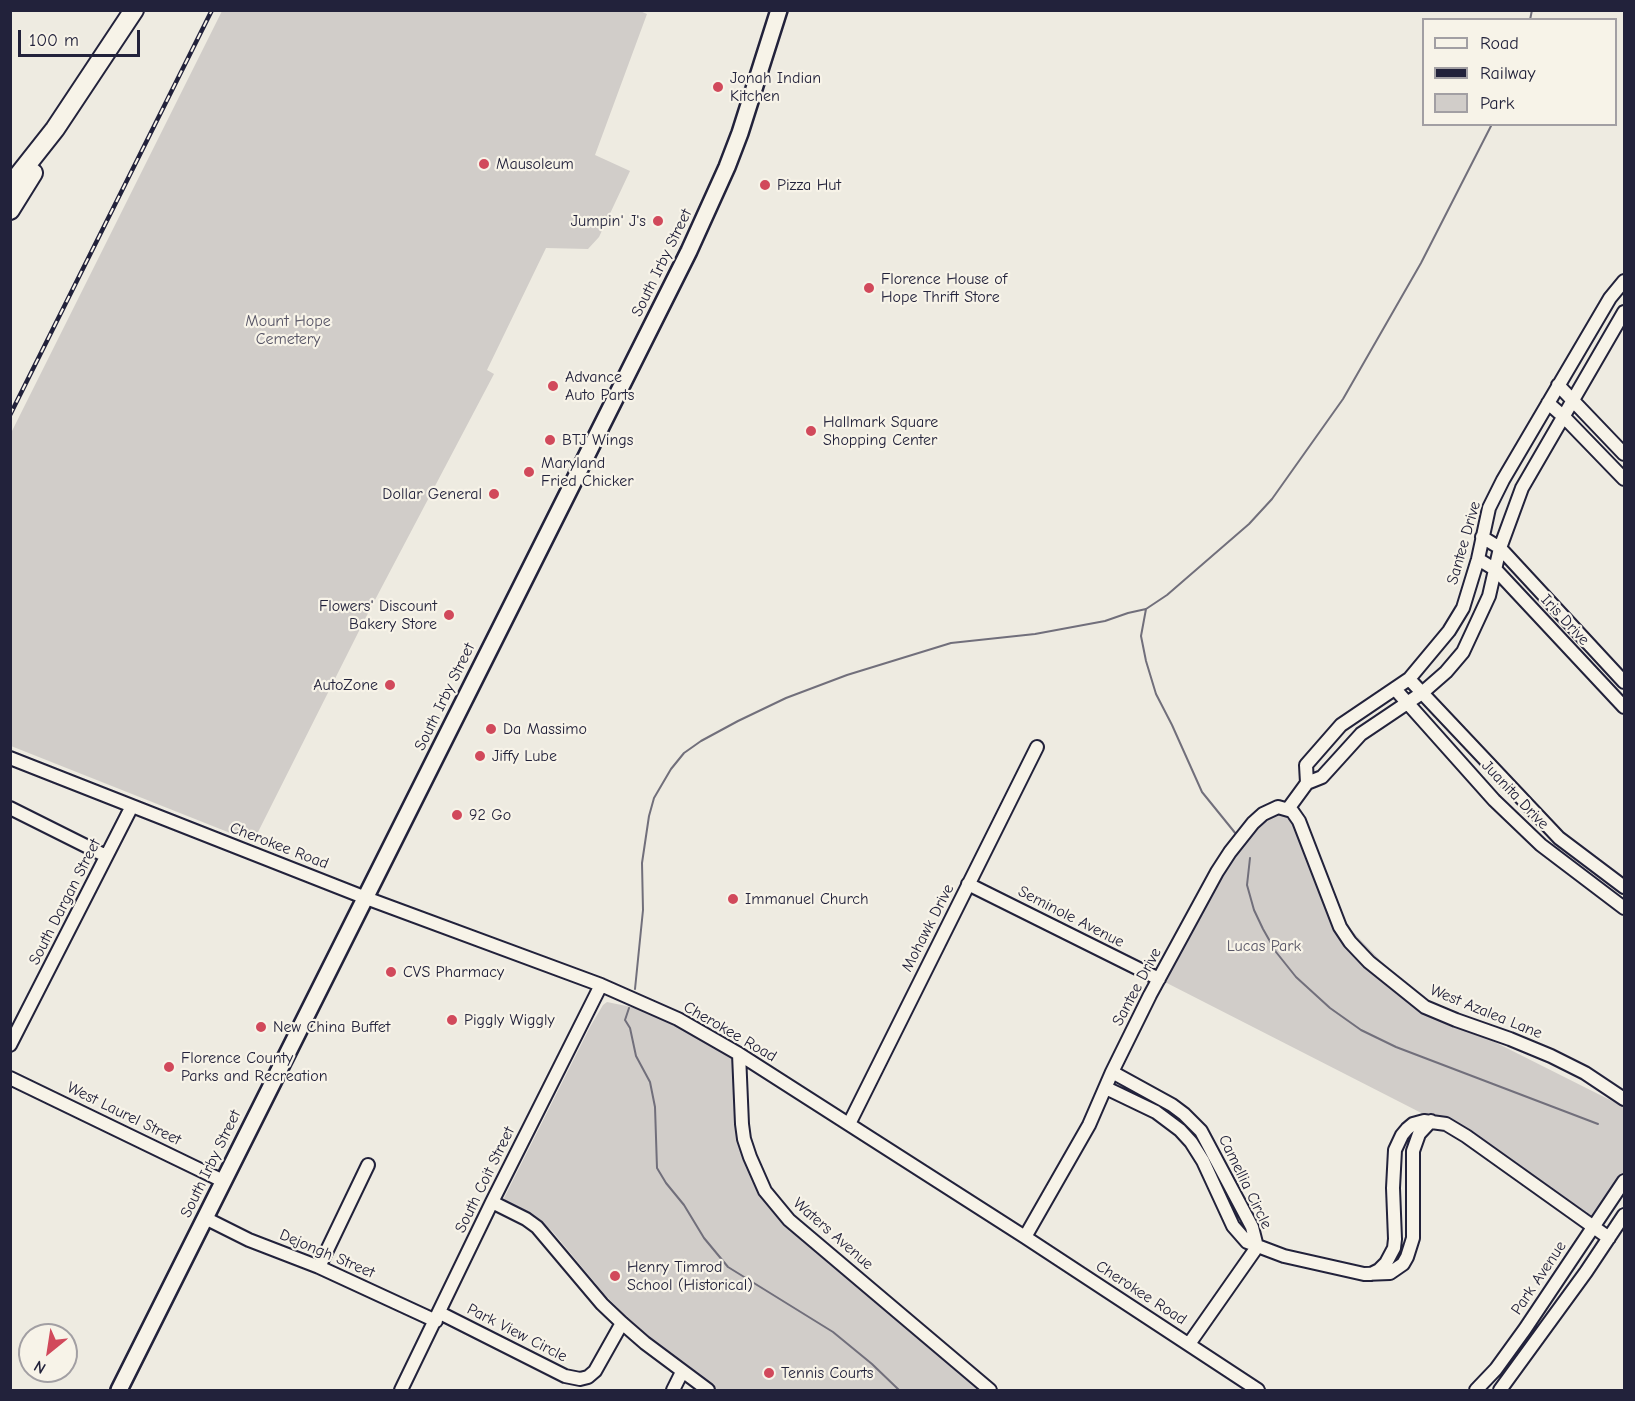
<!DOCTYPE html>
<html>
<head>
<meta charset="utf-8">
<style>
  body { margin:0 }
  #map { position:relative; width:1635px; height:1401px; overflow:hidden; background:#eeebe1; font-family:"Comic Neue",sans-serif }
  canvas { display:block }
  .frame { position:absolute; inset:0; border:12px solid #22223b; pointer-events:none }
  .legend { position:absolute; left:1422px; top:18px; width:195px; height:108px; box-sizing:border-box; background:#f7f3e8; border:2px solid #a29fa3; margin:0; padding:8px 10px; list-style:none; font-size:18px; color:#22223b }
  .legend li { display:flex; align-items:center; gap:12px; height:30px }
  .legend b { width:30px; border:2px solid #a29fa3 }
  .north { position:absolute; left:18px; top:1323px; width:60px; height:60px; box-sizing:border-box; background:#f7f3e8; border:2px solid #a29fa3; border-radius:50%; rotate:210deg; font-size:16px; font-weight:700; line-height:24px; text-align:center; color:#22223b }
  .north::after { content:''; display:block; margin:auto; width:21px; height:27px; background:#d1495b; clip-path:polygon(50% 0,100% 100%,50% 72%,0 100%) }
  .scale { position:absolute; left:18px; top:30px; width:122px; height:27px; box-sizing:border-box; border:3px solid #22223b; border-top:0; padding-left:8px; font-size:18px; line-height:21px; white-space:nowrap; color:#22223b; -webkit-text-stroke:4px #f7f3e8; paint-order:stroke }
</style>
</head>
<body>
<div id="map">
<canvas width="1635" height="1401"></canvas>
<div class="frame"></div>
<ul class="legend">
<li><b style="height:8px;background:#f7f3e8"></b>Road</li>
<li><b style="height:8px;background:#22223b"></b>Railway</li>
<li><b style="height:16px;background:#d1cdc9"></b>Park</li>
</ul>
<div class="north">N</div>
<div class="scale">100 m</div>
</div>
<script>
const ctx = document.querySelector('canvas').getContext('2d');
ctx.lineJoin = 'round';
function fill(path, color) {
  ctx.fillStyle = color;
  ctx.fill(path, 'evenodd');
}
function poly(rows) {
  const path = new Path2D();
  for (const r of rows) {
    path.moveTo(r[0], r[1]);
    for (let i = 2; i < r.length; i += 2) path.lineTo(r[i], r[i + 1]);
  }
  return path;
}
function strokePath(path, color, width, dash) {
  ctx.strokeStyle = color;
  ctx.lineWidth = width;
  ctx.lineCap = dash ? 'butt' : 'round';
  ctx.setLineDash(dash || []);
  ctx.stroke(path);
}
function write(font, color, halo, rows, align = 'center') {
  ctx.font = font + ' "Comic Neue",sans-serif';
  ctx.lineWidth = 4.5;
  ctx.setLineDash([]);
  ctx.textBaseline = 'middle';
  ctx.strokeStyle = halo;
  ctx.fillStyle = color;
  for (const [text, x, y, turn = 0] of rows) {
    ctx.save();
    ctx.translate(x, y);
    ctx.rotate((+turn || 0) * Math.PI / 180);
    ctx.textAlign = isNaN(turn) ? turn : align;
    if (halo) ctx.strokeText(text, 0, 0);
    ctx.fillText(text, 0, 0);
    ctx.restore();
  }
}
fill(poly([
  [640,11,647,14,595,155,630,171,599,237,588,249,546,248,487,370,494,374,366,617,253,842,11,746,11,433,222,11],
  [1263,814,1295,814,1333,911,1425,1007,1624,1107,1624,1181,1593,1227,1439,1122,1159,979,1217,872],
  [607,1002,636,1008,671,1020,737,1059,738,1115,758,1184,986,1390,718,1390,645,1336,605,1295,552,1231,535,1218,506,1201,504,1198,590,1027,603,1005]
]), '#d1cdc9');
strokePath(poly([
  [1530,20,1532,10],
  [1146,609,1141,636,1146,661,1156,694,1172,725,1202,792,1236,834],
  [1250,858,1247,885,1254,910,1263,929,1276,952,1296,977,1330,1008,1361,1030,1396,1047,1598,1124],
  [635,989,643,910,642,863,649,816,654,798,671,769,684,753,701,741,738,721,786,698,847,675,951,643,1035,634,1105,621,1128,613,1146,609,1167,595,1249,524,1272,499,1343,399,1421,263,1492,124],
  [629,1008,625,1020,630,1028,636,1056,650,1082,655,1107,657,1168,666,1183,684,1205,704,1238,728,1267,833,1332,872,1364,899,1390]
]), '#716f7b', 2);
const minor = poly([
  [1558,385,1624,454],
  [1548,403,1564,417,1624,479],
  [1482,537,1500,548,1624,682],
  [1478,559,1496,570,1624,707],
  [1409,679,1559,838,1624,887],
  [1395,689,1494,800,1541,845,1624,908],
  [10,758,366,898,601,985,678,1019,739,1054,1025,1237,1258,1390],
  [1307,783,1306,765,1341,725,1409,679,1449,631,1463,608,1478,559,1489,508,1503,480,1610,298,1624,281],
  [10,808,106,856],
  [1288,809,1307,783,1322,777,1361,734,1422,693,1446,672,1463,652,1489,596,1500,548,1522,488,1624,312],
  [968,884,1159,979],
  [10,1045,132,806],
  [739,1054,742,1124,744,1139,750,1157,765,1191,789,1220,990,1390],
  [1112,1072,1172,1105,1184,1114,1201,1131,1252,1227,1257,1247],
  [10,1078,223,1181],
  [1106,1088,1156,1112,1180,1130,1191,1142,1203,1161,1233,1226,1247,1242,1284,1256,1364,1274,1390,1273,1403,1264,1407,1257,1413,1238,1413,1151,1419,1134,1431,1121],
  [849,1124,1037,747],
  [492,1202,526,1219,537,1227,602,1304,622,1323,645,1343,708,1390],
  [205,1218,249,1240,319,1267,436,1321],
  [1025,1237,1089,1125,1112,1072,1150,995,1217,872,1230,852,1253,823,1263,814,1278,807,1292,811,1299,821,1340,927,1350,942,1369,962,1425,1007,1456,1020,1510,1039,1551,1056,1585,1073,1624,1099],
  [319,1267,368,1165],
  [1371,1274,1379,1270,1386,1263,1394,1248,1395,1239,1393,1188,1395,1150,1402,1135,1407,1129,1413,1124,1424,1121,1446,1124,1466,1136,1609,1238],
  [440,1313,565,1376,580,1379,588,1377,595,1371,622,1323],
  [1189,1344,1257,1247],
  [401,1390,492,1202,601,985],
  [673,1390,682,1372],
  [1476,1390,1496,1369,1525,1329,1624,1181],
  [1500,1390,1586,1272,1624,1215]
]);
const major = poly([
  [119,1390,689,251,727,167,740,133,779,10]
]);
const highway = poly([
  [10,186,55,129,134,10],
  [10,210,33,173]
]);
strokePath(minor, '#22223b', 16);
strokePath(major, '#22223b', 20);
strokePath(highway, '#22223b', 22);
strokePath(minor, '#f7f3e8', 12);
strokePath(major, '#f7f3e8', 15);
strokePath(highway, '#f7f3e8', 18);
const rail = poly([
  [10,415,212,10]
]);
strokePath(rail, '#22223b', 4.5);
strokePath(rail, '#f7f3e8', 2, [7]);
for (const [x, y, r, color] of [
  [718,87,6,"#d1495b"],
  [484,164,6,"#d1495b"],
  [765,185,6,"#d1495b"],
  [658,221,6,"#d1495b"],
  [869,288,6,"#d1495b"],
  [553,386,6,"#d1495b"],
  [811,431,6,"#d1495b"],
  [550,440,6,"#d1495b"],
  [529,472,6,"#d1495b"],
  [494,494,6,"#d1495b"],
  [449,615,6,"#d1495b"],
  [390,685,6,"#d1495b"],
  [491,729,6,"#d1495b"],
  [480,756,6,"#d1495b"],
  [457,815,6,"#d1495b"],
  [733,899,6,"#d1495b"],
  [391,972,6,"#d1495b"],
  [452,1020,6,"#d1495b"],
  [261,1027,6,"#d1495b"],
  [169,1067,6,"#d1495b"],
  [615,1276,6,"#d1495b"],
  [769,1373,6,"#d1495b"]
]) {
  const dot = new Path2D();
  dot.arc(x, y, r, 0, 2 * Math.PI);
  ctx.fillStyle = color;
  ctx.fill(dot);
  strokePath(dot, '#f7f3e8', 2);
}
write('16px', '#22223b', '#f7f3e8', [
  ["Jonah Indian",730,78],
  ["Kitchen",730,96],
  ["Mausoleum",496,164],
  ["Pizza Hut",777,185],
  ["Jumpin' J's",646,221,"right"],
  ["Florence House of",881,279],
  ["Hope Thrift Store",881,297],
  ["Advance",565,377],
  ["Auto Parts",565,395],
  ["Hallmark Square",823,422],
  ["Shopping Center",823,440],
  ["BTJ Wings",562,440],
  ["Maryland",541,463],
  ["Fried Chicker",541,481],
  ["Dollar General",482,494,"right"],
  ["Flowers' Discount",437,606,"right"],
  ["Bakery Store",437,624,"right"],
  ["AutoZone",378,685,"right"],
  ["Da Massimo",503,729],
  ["Jiffy Lube",492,756],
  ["92 Go",469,815],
  ["Immanuel Church",745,899],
  ["CVS Pharmacy",403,972],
  ["Piggly Wiggly",464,1020],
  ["New China Buffet",273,1027],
  ["Florence County",181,1058],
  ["Parks and Recreation",181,1076],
  ["Henry Timrod",627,1267],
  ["School (Historical)",627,1285],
  ["Tennis Courts",781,1373]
], 'left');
write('16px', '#22223b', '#f7f3e8', [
  ["South Irby Street",662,263,-64],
  ["Santee Drive",1464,543,-74],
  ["Iris Drive",1565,620,47],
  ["South Irby Street",445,697,-64],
  ["Juanita Drive",1515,795,46],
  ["Cherokee Road",279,846,21],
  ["South Dargan Street",65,902,-63],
  ["Seminole Avenue",1071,917,27],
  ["Mohawk Drive",928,928,-63],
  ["Santee Drive",1137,987,-62],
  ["West Azalea Lane",1486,1012,22],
  ["Cherokee Road",730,1032,30],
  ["West Laurel Street",124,1114,26],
  ["South Irby Street",211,1164,-64],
  ["South Coit Street",485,1180,-64],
  ["Camellia Circle",1245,1182,64],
  ["Waters Avenue",833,1234,41],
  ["Dejongh Street",327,1254,23],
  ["Park Avenue",1539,1278,-56],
  ["Cherokee Road",1141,1293,33],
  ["Park View Circle",517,1333,27]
]);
write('16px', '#575566', '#f7f3e8', [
  ["Mount Hope",288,321],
  ["Cemetery",288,339],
  ["Lucas Park",1264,946]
]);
</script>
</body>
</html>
